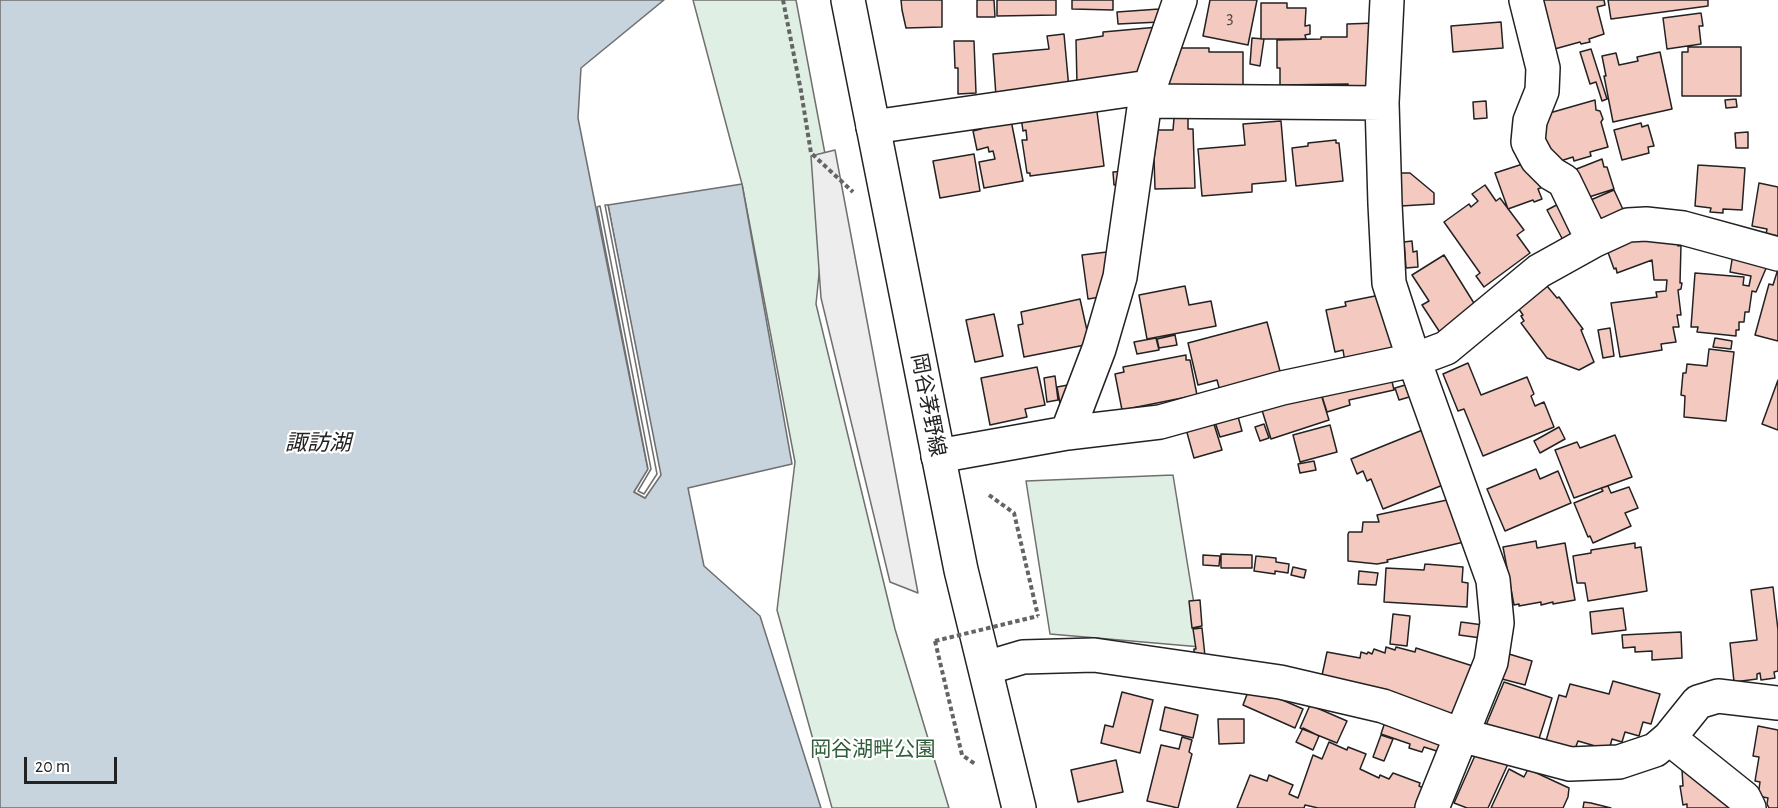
<!DOCTYPE html>
<html>
<head>
<meta charset="utf-8">
<style>
  body { margin:0 }
  #map { position:relative; width:1778px; height:808px; overflow:hidden; background:#fff; font-family:"Alegreya Sans",sans-serif }
  canvas { display:block }
  .scale { position:absolute; left:24px; top:757px; width:93px; height:27px; box-sizing:border-box; border:3px solid #222; border-top:0; padding-left:8px; font-size:18px; line-height:21px; white-space:nowrap; color:#222; -webkit-text-stroke:4px #fff; paint-order:stroke }
</style>
</head>
<body>
<div id="map">
<canvas width="1778" height="808"></canvas>
<div class="scale">20 m</div>
</div>
<script>
const ctx = document.querySelector('canvas').getContext('2d');
ctx.lineJoin = 'round';
function fill(path, color) {
  ctx.fillStyle = color;
  ctx.fill(path, 'evenodd');
}
function poly(rows) {
  const path = new Path2D();
  for (const r of rows) {
    path.moveTo(r[0], r[1]);
    for (let i = 2; i < r.length; i += 2) path.lineTo(r[i], r[i + 1]);
  }
  return path;
}
function strokePath(path, color, width, dash) {
  ctx.strokeStyle = color;
  ctx.lineWidth = width;
  ctx.lineCap = dash ? 'butt' : 'round';
  ctx.setLineDash(dash || []);
  ctx.stroke(path);
}
function write(font, color, halo, rows, align = 'center') {
  ctx.font = font + ' "Alegreya Sans","Noto Sans JP",sans-serif';
  ctx.lineWidth = 4.5;
  ctx.setLineDash([]);
  ctx.textBaseline = 'middle';
  ctx.strokeStyle = halo;
  ctx.fillStyle = color;
  for (const [text, x, y, turn = 0] of rows) {
    ctx.save();
    ctx.translate(x, y);
    ctx.rotate((+turn || 0) * Math.PI / 180);
    ctx.textAlign = isNaN(turn) ? turn : align;
    if (halo) ctx.strokeText(text, 0, 0);
    ctx.fillText(text, 0, 0);
    ctx.restore();
  }
}
const green = poly([
  [693,0,796,0,829,175,816,304,895,629,949,808,832,808,777,610,795,462,742,184,693,0],
  [1173,475,1201,647,1050,634,1026,481,1173,475]
]);
fill(green, '#e0efe3');
strokePath(green, '#6f6f6f', 1.5);
const parking = poly([
  [835,150,918,593,890,582,821,298,811,156,835,150]
]);
fill(parking, '#ededed');
strokePath(parking, '#6f6f6f', 1.5);
const water = poly([
  [0,0,664,0,581,68,578,118,648,470,634,492,645,498,660,475,608,205,742,184,792,464,688,488,704,566,760,616,821,808,0,808,0,0]
]);
fill(water, '#c7d3dd');
strokePath(water, '#6f6f6f', 1.5);
const pier = poly([
  [605,205,608,205,661,475,645,498,634,492,648,469,597,207,600,206,651,469,638,491,644,494,657,474,605,205]
]);
fill(pier, '#fff');
strokePath(pier, '#6f6f6f', 1.5);
const building = poly([
  [901,0,942,0,942,27,906,28,902,10,901,0],
  [977,0,994,0,995,17,977,17,977,0],
  [997,0,1056,0,1056,15,997,16,997,0],
  [1072,0,1113,0,1113,10,1072,9,1072,0],
  [1210,0,1257,0,1248,45,1203,36,1210,0],
  [1536,0,1604,0,1605,5,1597,7,1604,34,1589,39,1590,42,1581,44,1580,42,1551,50,1536,0],
  [1608,0,1708,0,1708,6,1611,19,1608,0],
  [1261,3,1287,3,1287,8,1306,8,1305,26,1310,25,1310,34,1305,35,1306,39,1261,39,1261,3],
  [1159,9,1160,22,1118,24,1117,12,1159,9],
  [1701,13,1703,26,1699,26,1701,44,1667,49,1663,18,1701,13],
  [1501,22,1503,48,1453,52,1451,26,1501,22],
  [1375,23,1374,89,1348,89,1348,84,1280,85,1280,68,1277,68,1277,40,1321,39,1321,37,1347,37,1347,24,1375,23],
  [1158,27,1148,76,1077,85,1076,40,1103,36,1103,32,1158,27],
  [1064,34,1069,89,996,96,993,54,1049,49,1047,36,1064,34],
  [1252,38,1264,39,1260,66,1250,64,1252,38],
  [954,41,974,41,976,93,958,94,958,68,955,68,954,41],
  [1688,47,1741,47,1741,96,1682,96,1682,52,1688,52,1688,47],
  [1176,48,1209,48,1209,52,1243,52,1243,92,1168,87,1172,65,1176,65,1176,48],
  [1591,49,1607,99,1602,101,1596,82,1590,84,1580,52,1591,49],
  [1660,52,1672,109,1613,122,1604,76,1606,76,1602,56,1616,53,1619,65,1638,61,1637,57,1660,52],
  [1736,99,1737,107,1726,108,1725,100,1736,99],
  [1595,100,1596,110,1600,111,1603,119,1601,122,1608,147,1590,152,1591,156,1574,161,1573,157,1554,163,1542,132,1546,114,1595,100],
  [1486,101,1487,118,1474,119,1473,102,1486,101],
  [1096,104,1104,166,1030,176,1030,173,1027,173,1022,140,1027,140,1026,130,1023,131,1021,117,1096,104],
  [1174,118,1188,118,1188,129,1193,129,1195,188,1155,189,1154,158,1158,130,1173,130,1174,118],
  [1011,120,1023,181,984,188,979,162,995,159,993,151,989,152,988,147,977,150,973,131,981,129,981,126,1011,120],
  [1281,121,1286,181,1252,184,1252,192,1202,196,1198,149,1245,145,1243,124,1281,121],
  [1641,123,1642,127,1648,125,1654,146,1648,147,1649,153,1622,160,1614,130,1641,123],
  [1748,132,1748,148,1736,148,1735,133,1748,132],
  [1336,140,1336,143,1339,143,1343,181,1296,186,1292,148,1308,146,1308,143,1336,140],
  [974,154,980,191,940,198,933,161,974,154],
  [1602,159,1604,167,1607,167,1614,189,1589,197,1574,170,1602,159],
  [1535,160,1545,186,1538,189,1542,199,1534,202,1533,200,1508,209,1495,173,1535,160],
  [1698,165,1745,168,1742,210,1723,209,1723,213,1710,212,1711,208,1695,206,1698,165],
  [1127,171,1129,184,1114,185,1113,172,1127,171],
  [1399,173,1410,173,1434,193,1434,204,1401,206,1399,173],
  [1759,183,1778,187,1778,236,1766,234,1767,229,1752,226,1759,183],
  [1485,185,1496,201,1500,198,1524,230,1517,235,1530,253,1484,287,1476,276,1480,273,1444,222,1469,204,1471,207,1478,201,1472,194,1485,185],
  [1614,190,1626,216,1598,229,1586,202,1614,190],
  [1572,197,1590,231,1565,244,1547,210,1572,197],
  [1671,233,1679,239,1678,246,1681,245,1680,283,1682,283,1681,289,1678,290,1681,315,1677,315,1679,327,1673,327,1676,342,1661,344,1662,350,1620,357,1611,303,1657,297,1656,292,1666,291,1667,280,1654,280,1652,260,1617,273,1616,268,1614,269,1605,244,1671,233],
  [1412,241,1413,252,1417,251,1418,267,1406,268,1404,242,1412,241],
  [1734,248,1767,266,1756,292,1752,291,1749,312,1745,312,1744,322,1739,322,1739,330,1736,330,1736,336,1697,332,1698,327,1691,327,1695,273,1744,277,1743,285,1749,286,1751,276,1730,272,1734,248],
  [1107,252,1113,295,1088,299,1082,255,1107,252],
  [1444,255,1477,308,1441,334,1422,305,1429,301,1412,275,1444,255],
  [1778,269,1778,341,1755,335,1769,284,1773,285,1778,269],
  [1185,286,1189,305,1211,301,1216,326,1147,339,1139,295,1185,286],
  [1547,286,1557,298,1559,297,1583,329,1581,330,1594,362,1579,370,1547,358,1521,323,1524,321,1521,316,1523,315,1516,305,1535,295,1547,286],
  [1380,295,1393,348,1345,362,1343,350,1335,352,1326,310,1346,306,1345,302,1380,295],
  [1080,299,1090,344,1024,357,1018,325,1023,324,1021,312,1080,299],
  [994,314,1003,356,975,362,966,320,994,314],
  [1267,322,1281,375,1220,391,1217,380,1198,385,1188,343,1267,322],
  [1610,328,1614,356,1603,358,1598,330,1610,328],
  [1175,335,1177,345,1159,348,1157,339,1175,335],
  [1156,338,1159,350,1137,354,1134,342,1156,338],
  [1715,338,1732,341,1731,349,1713,347,1715,338],
  [1709,349,1734,352,1726,421,1684,417,1685,396,1681,395,1683,373,1686,373,1687,364,1707,366,1709,349],
  [1186,355,1186,360,1190,360,1197,395,1122,410,1115,374,1124,372,1123,367,1186,355],
  [1468,363,1481,395,1527,377,1534,394,1531,396,1535,406,1544,402,1554,427,1483,456,1464,409,1458,411,1443,374,1468,363],
  [1037,367,1045,405,1025,409,1027,417,990,425,981,378,1037,367],
  [1390,373,1394,390,1349,400,1350,405,1327,412,1320,390,1390,373],
  [1055,376,1058,400,1047,402,1044,378,1055,376],
  [1778,380,1778,430,1762,424,1778,380],
  [1412,383,1416,395,1399,400,1395,388,1412,383],
  [1068,385,1061,409,1057,387,1068,385],
  [1320,391,1329,420,1271,439,1261,407,1320,391],
  [1237,413,1242,431,1220,437,1214,419,1237,413],
  [1213,421,1222,450,1194,458,1186,429,1213,421],
  [1264,424,1269,438,1260,441,1255,427,1264,424],
  [1330,425,1337,452,1300,462,1293,435,1330,425],
  [1430,427,1453,481,1383,509,1371,479,1367,481,1363,471,1357,474,1351,459,1430,427],
  [1559,427,1565,439,1540,453,1534,441,1559,427],
  [1615,435,1632,477,1574,498,1555,450,1577,442,1580,448,1615,435],
  [1314,461,1316,470,1300,473,1298,464,1314,461],
  [1536,469,1540,479,1558,471,1571,503,1505,531,1487,489,1536,469],
  [1608,486,1611,493,1629,487,1638,508,1625,513,1631,526,1593,543,1590,536,1588,537,1574,503,1603,491,1601,488,1608,486],
  [1447,500,1448,505,1456,503,1464,542,1387,560,1388,562,1377,564,1348,561,1348,534,1349,532,1362,532,1363,522,1379,522,1377,515,1447,500],
  [1536,541,1537,548,1565,543,1575,600,1553,604,1553,602,1541,605,1541,602,1519,606,1519,604,1514,605,1503,547,1536,541],
  [1635,543,1635,548,1641,547,1647,591,1588,601,1585,583,1577,583,1573,556,1591,553,1591,550,1635,543],
  [1221,554,1252,555,1252,568,1221,568,1221,554],
  [1203,555,1220,556,1219,566,1203,565,1203,555],
  [1256,556,1276,558,1276,562,1289,564,1288,573,1275,571,1275,574,1254,571,1256,556],
  [1425,564,1463,567,1462,582,1468,583,1467,607,1384,602,1386,568,1424,570,1425,564],
  [1293,567,1306,570,1304,578,1291,575,1293,567],
  [1359,571,1378,573,1376,585,1358,584,1359,571],
  [1773,587,1778,630,1778,671,1774,672,1775,678,1761,680,1760,673,1757,674,1757,679,1734,682,1730,643,1757,640,1751,590,1773,587],
  [1200,600,1202,626,1192,628,1189,601,1200,600],
  [1623,608,1626,630,1592,634,1590,612,1623,608],
  [1393,614,1410,616,1407,646,1390,644,1393,614],
  [1461,622,1483,625,1481,638,1459,635,1461,622],
  [1202,628,1205,656,1194,656,1194,649,1196,649,1193,629,1202,628],
  [1681,632,1682,658,1652,660,1652,651,1635,652,1635,647,1623,648,1622,635,1681,632],
  [1386,647,1395,650,1396,647,1415,652,1416,648,1476,667,1457,721,1321,680,1327,652,1360,658,1361,652,1367,654,1368,652,1372,654,1374,649,1385,653,1386,647],
  [1509,654,1532,661,1525,685,1502,679,1509,654],
  [1613,681,1660,694,1651,724,1643,722,1639,736,1625,732,1622,742,1612,739,1609,750,1578,741,1575,749,1546,741,1559,695,1566,697,1570,684,1609,694,1613,681],
  [1504,682,1552,698,1537,745,1484,730,1504,682],
  [1249,689,1270,698,1271,695,1303,709,1295,728,1243,705,1249,689],
  [1122,692,1153,700,1140,753,1101,743,1105,725,1113,727,1122,692],
  [1310,705,1347,721,1337,743,1300,728,1310,705],
  [1165,707,1198,715,1193,738,1160,730,1165,707],
  [1218,719,1244,719,1244,743,1219,744,1218,719],
  [1386,719,1448,740,1443,753,1424,747,1422,752,1409,748,1410,744,1381,734,1386,719],
  [1758,726,1778,730,1778,808,1769,808,1767,804,1768,798,1758,796,1760,782,1755,781,1759,757,1753,756,1758,726],
  [1303,728,1319,736,1313,750,1296,742,1303,728],
  [1381,735,1393,739,1384,761,1373,757,1381,735],
  [1182,737,1192,740,1189,752,1192,754,1178,808,1147,801,1161,745,1179,749,1182,737],
  [1329,742,1347,750,1348,747,1366,754,1360,769,1379,778,1380,775,1389,779,1393,773,1420,783,1419,786,1430,791,1423,808,1318,808,1305,805,1304,808,1237,808,1250,775,1267,781,1269,775,1293,785,1289,794,1298,798,1313,755,1322,759,1329,742],
  [1477,751,1508,764,1488,808,1467,808,1454,803,1477,751],
  [1116,760,1123,792,1078,802,1071,770,1116,760],
  [1509,769,1524,777,1528,769,1569,788,1568,797,1563,808,1491,808,1509,769],
  [1704,769,1742,808,1687,808,1687,804,1683,805,1680,786,1683,786,1682,770,1704,769],
  [1584,802,1591,803,1611,808,1583,808,1584,802]
]);
fill(building, '#f3c9c0');
strokePath(building, '#222', 1.5);
const minor = poly([
  [1387,0,1382,103,1385,204,1389,283,1414,360,1493,580,1497,623,1491,662,1432,808],
  [1526,0,1543,68,1542,91,1530,121,1528,142,1537,159,1552,174,1564,181,1593,241],
  [1145,101,1382,103],
  [873,127,1149,87],
  [1067,433,1099,349,1120,277,1145,101,1180,0],
  [938,456,1067,433,1160,422,1282,388,1414,360,1446,348,1539,271,1593,241,1628,225,1646,224,1683,228,1778,254],
  [986,668,1023,657,1094,655,1280,682,1383,706,1461,735,1570,764,1619,762,1655,750,1669,738,1698,702,1718,696,1778,703],
  [1669,738,1744,798,1749,808]
]);
const major = poly([
  [848,0,961,570,1019,808]
]);
strokePath(minor, '#222', 36);
strokePath(major, '#222', 36);
strokePath(poly([
  [783,0,801,91,811,153,853,192],
  [989,495,1014,513,1038,616],
  [935,641,962,755,975,764]
]), '#646464', 4, [4.5, 3]);
strokePath(minor, '#fff', 33);
strokePath(major, '#fff', 33);
strokePath(poly([
  [935,641,1038,616]
]), '#646464', 4, [4.5, 3]);
write('18px', '#564c4a', null, [
  ["3",1230,18]
]);
write('21px', '#222', '#fff', [
  ["岡谷茅野線",928,405,79]
]);
write('21px', '#2f5e38', '#fff', [
  ["岡谷湖畔公園",873,750]
]);
write('italic 22px', '#222', '#fff', [
  ["諏訪湖",318,443]
]);
</script>
</body>
</html>
